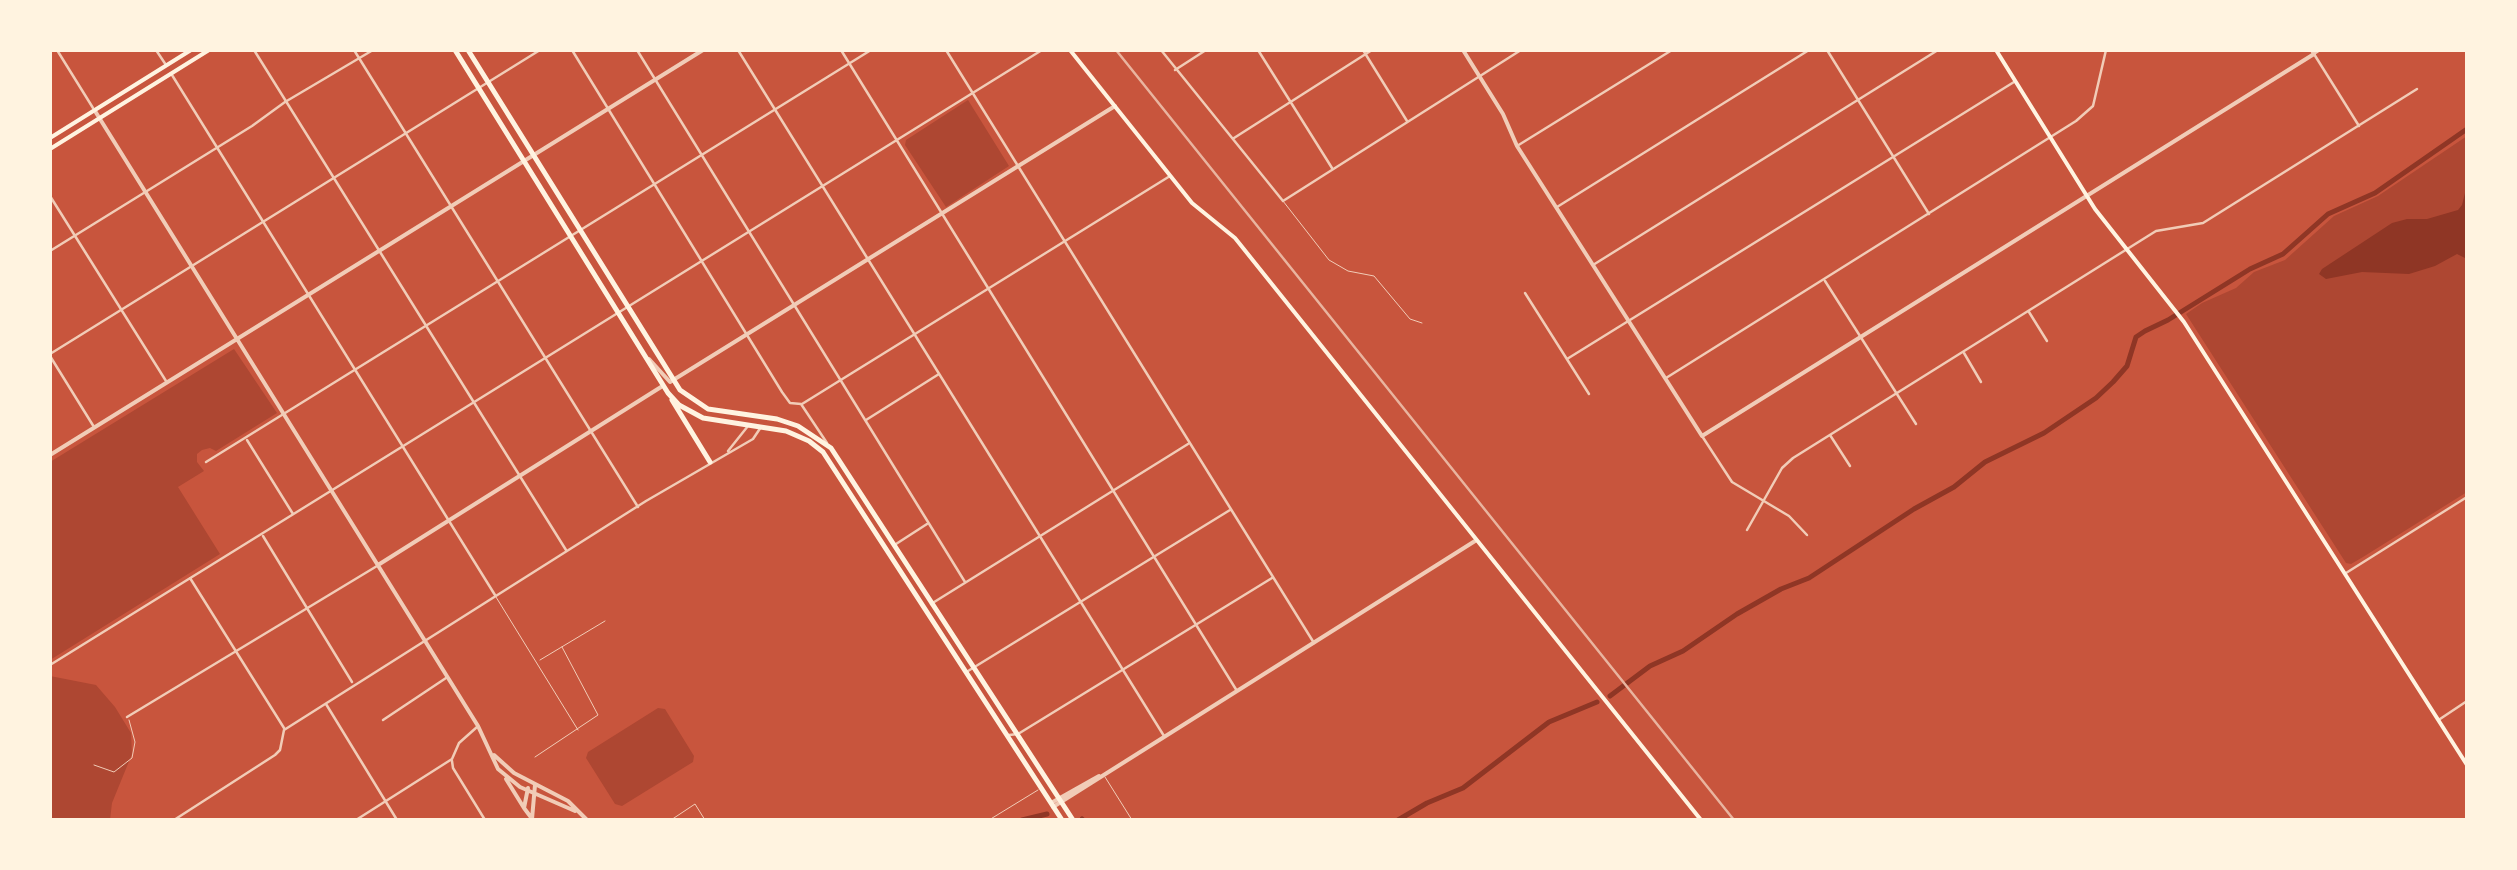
<!DOCTYPE html>
<html>
<head>
<meta charset="utf-8">
<style>
  body { margin:0 }
  #map { position:relative; width:2517px; height:870px; overflow:hidden; background:#c8553d; font-family:"Exo 2",sans-serif }
  canvas { display:block }
  .frame { position:absolute; inset:0; border:52px solid #fff3e0; pointer-events:none }
</style>
</head>
<body>
<div id="map">
<canvas width="2517" height="870"></canvas>
<div class="frame"></div>
</div>
<script>
const ctx = document.querySelector('canvas').getContext('2d');
ctx.lineJoin = 'round';
function fill(path, color) {
  ctx.fillStyle = color;
  ctx.fill(path, 'evenodd');
}
function poly(rows) {
  const path = new Path2D();
  for (const r of rows) {
    path.moveTo(r[0], r[1]);
    for (let i = 2; i < r.length; i += 2) path.lineTo(r[i], r[i + 1]);
  }
  return path;
}
function strokePath(path, color, width, dash) {
  ctx.strokeStyle = color;
  ctx.lineWidth = width;
  ctx.lineCap = dash ? 'butt' : 'round';
  ctx.setLineDash(dash || []);
  ctx.stroke(path);
}
fill(poly([
  [968,100,1009,166,946,207,905,145,906,140],
  [2467,136,2467,492,2363,557,2351,564,2346,563,2186,314,2202,303,2236,288,2254,272,2285,260,2334,216,2378,196],
  [234,349,277,413,216,451,210,448,202,450,197,454,197,462,204,471,178,487,220,554,50,660,50,462],
  [50,676,96,685,115,707,131,733,132,754,112,803,110,820,50,820],
  [658,708,665,709,694,756,693,762,622,806,615,804,586,758,588,752]
]), '#ae4732');
fill(poly([
  [2467,185,2467,259,2457,254,2435,266,2409,274,2362,272,2326,279,2319,274,2322,269,2392,223,2407,219,2427,219,2458,210,2462,205]
]), '#8f3625');
strokePath(poly([
  [1610,696,1650,666,1683,651,1737,614,1781,589,1809,578,1914,509,1954,487,1985,462,2044,433,2096,398,2113,382,2127,366,2136,337,2145,331,2168,320,2250,269,2283,254,2328,214,2375,193,2467,129],
  [1082,819,1083,820],
  [1022,820,1047,814],
  [1398,820,1427,803,1463,788,1549,722,1597,702]
]), '#8f3625', 5);
strokePath(poly([
  [1283,201,1329,260,1348,271,1374,276,1410,319,1422,323],
  [496,597,578,730],
  [540,660,605,621],
  [535,757,598,715,562,647],
  [94,765,114,772,132,758,135,742,129,720],
  [1105,777,1132,820],
  [671,820,695,804,705,820],
  [989,820,1038,790]
]), '#f1ccb7', 1);
strokePath(poly([
  [57,50,93,108],
  [156,50,166,65],
  [254,50,566,550],
  [354,50,638,507],
  [572,50,782,392,790,403,801,404,827,443],
  [637,50,965,582],
  [738,50,1164,736],
  [841,50,1237,691],
  [946,50,1314,643],
  [1161,50,1283,201,1521,50],
  [1258,50,1332,168],
  [1363,50,1407,121],
  [1827,50,1929,214],
  [2320,50,2314,54,2359,126],
  [1175,70,1206,50],
  [172,75,495,595],
  [1234,138,1372,50],
  [1517,146,1672,50],
  [50,196,166,381],
  [1557,207,1809,50],
  [50,251,252,126,285,102,373,50],
  [1593,265,1938,50],
  [1825,281,1916,424],
  [1525,293,1589,394],
  [2029,312,2047,341],
  [1964,353,1981,382],
  [50,354,540,50],
  [50,356,94,427],
  [1567,359,2014,82],
  [1666,378,2076,121,2093,106,2106,50],
  [802,404,1170,176],
  [866,420,939,374],
  [1830,435,1850,466],
  [1702,436,1732,482,1789,516,1807,535],
  [247,440,293,514],
  [728,451,748,426],
  [206,462,871,50],
  [1747,530,1782,468,1793,458,2156,231,2203,223,2417,89],
  [263,536,352,682],
  [896,544,927,524],
  [2346,573,2467,497],
  [190,578,284,728],
  [931,604,1188,444],
  [50,665,1042,50],
  [968,671,1230,510],
  [326,704,397,820],
  [127,717,377,566],
  [2440,719,2467,701],
  [383,720,446,678],
  [1009,735,1018,734,1272,578],
  [452,761,453,768,485,820],
  [174,820,275,755,280,750,284,730,646,501,753,439,761,427],
  [315,820,326,820],
  [356,820,452,759,459,743,477,727]
]), '#f1ccb7', 2.5);
strokePath(poly([
  [1463,50,1503,114,1517,146,1702,436,2314,54,2312,50],
  [95,111,478,726,498,769,520,787,575,811],
  [649,359,670,382,1115,106],
  [50,455,703,50],
  [378,565,661,387],
  [494,755,514,773,568,801,587,820],
  [506,779,524,808],
  [528,788,524,808,533,820],
  [1051,803,1099,776],
  [1053,807,1475,541],
  [532,819,535,785]
]), '#f1ccb7', 4);
strokePath(poly([
  [1070,50,1192,203,1235,238,1701,820],
  [1996,50,2095,209,2184,322,2467,765],
  [50,138,191,50],
  [50,149,209,50]
]), '#fff3e0', 4);
strokePath(poly([
  [455,50,668,393,679,405,703,418,786,431,809,441,823,452,1062,820],
  [468,50,680,390,708,409,777,419,798,426,831,448,1073,820],
  [672,400,710,462]
]), '#fff3e0', 5);
strokePath(poly([
  [1116,50,1734,820]
]), '#e9b49f', 2.5);
</script>
</body>
</html>
